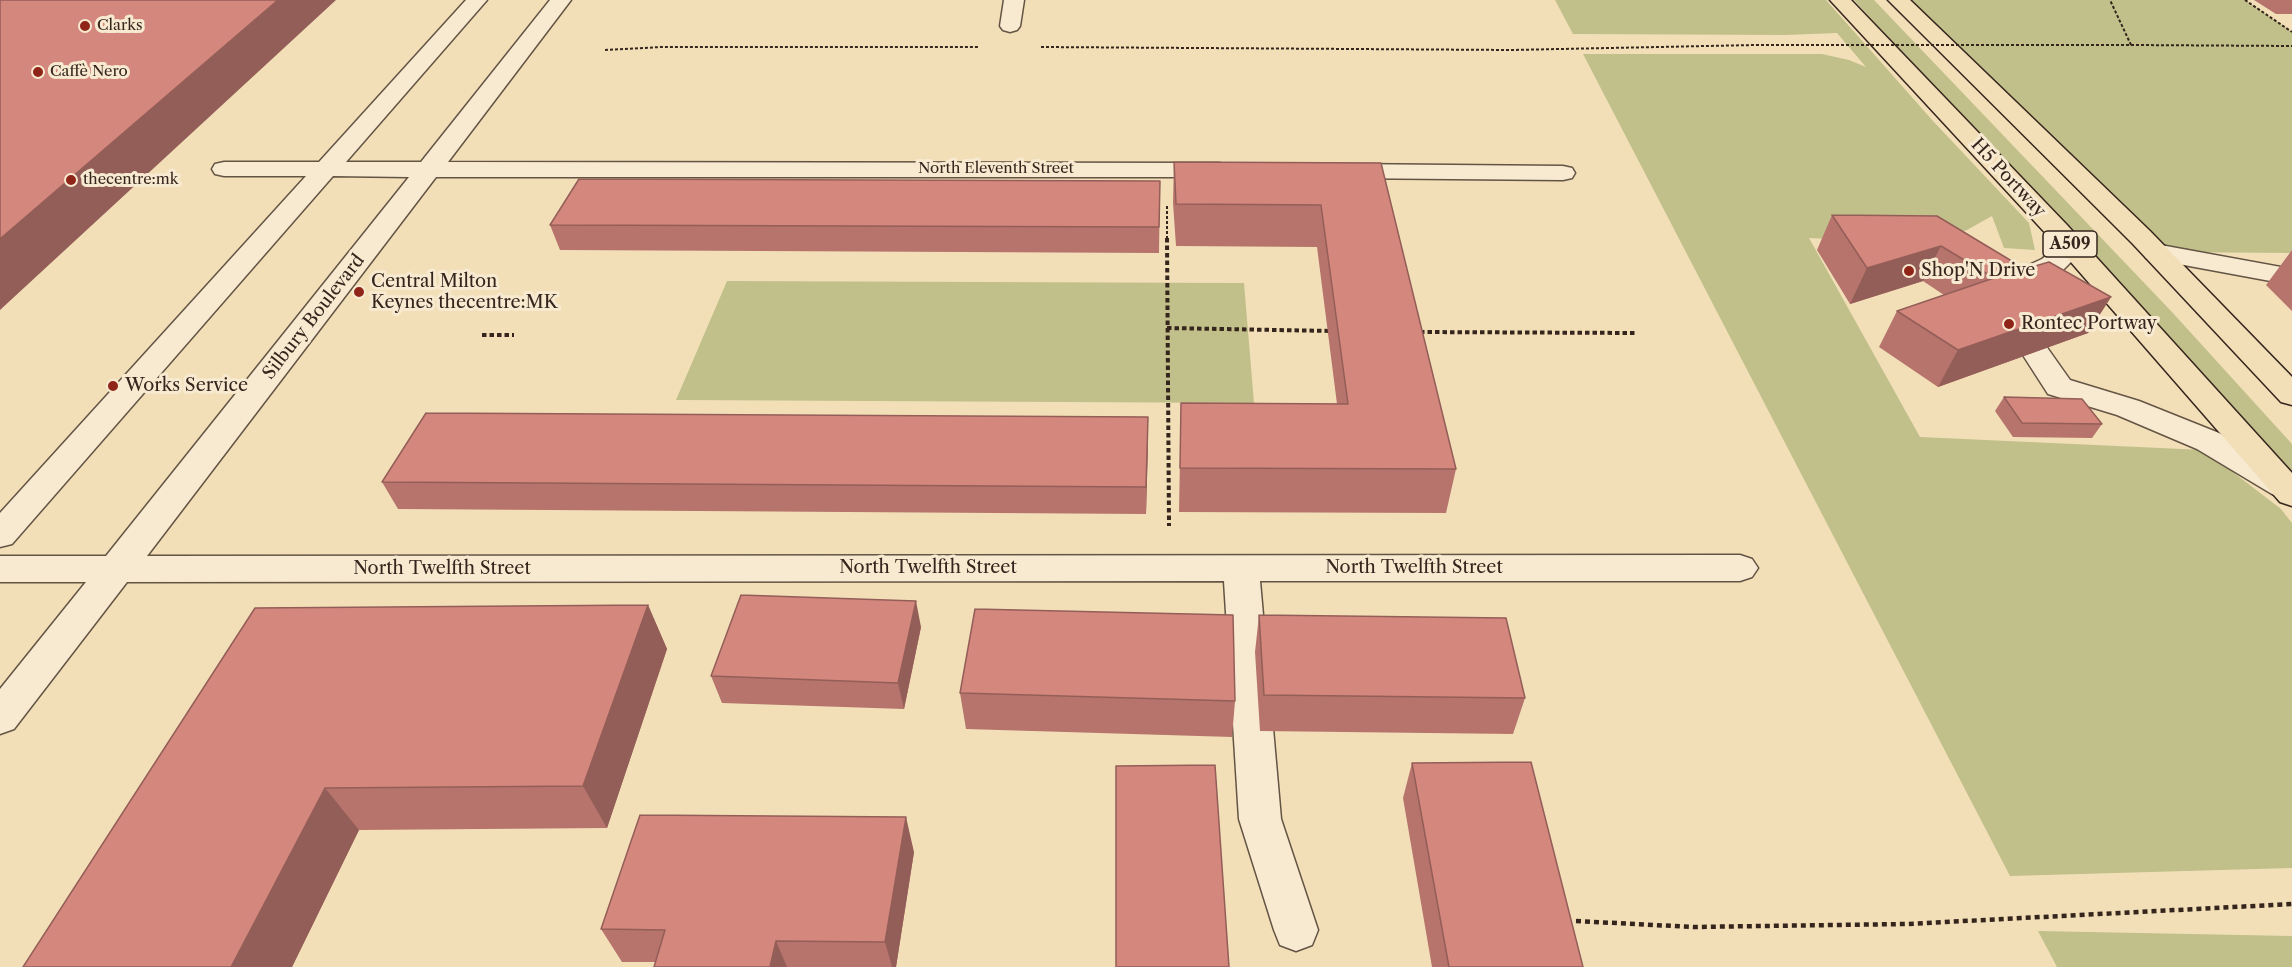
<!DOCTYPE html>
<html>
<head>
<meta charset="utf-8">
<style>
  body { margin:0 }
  canvas { display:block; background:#f2dfb8 }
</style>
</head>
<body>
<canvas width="2292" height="967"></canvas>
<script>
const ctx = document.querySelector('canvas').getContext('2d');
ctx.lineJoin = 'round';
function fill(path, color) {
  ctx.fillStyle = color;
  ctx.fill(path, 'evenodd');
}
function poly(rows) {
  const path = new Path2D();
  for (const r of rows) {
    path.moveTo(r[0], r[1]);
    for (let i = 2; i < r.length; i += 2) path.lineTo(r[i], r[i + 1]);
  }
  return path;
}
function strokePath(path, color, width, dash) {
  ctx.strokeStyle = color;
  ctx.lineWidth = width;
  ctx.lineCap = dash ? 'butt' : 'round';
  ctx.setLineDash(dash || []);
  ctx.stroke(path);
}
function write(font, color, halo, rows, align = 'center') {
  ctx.font = font + ' "Libre Caslon Text",serif';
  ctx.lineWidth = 6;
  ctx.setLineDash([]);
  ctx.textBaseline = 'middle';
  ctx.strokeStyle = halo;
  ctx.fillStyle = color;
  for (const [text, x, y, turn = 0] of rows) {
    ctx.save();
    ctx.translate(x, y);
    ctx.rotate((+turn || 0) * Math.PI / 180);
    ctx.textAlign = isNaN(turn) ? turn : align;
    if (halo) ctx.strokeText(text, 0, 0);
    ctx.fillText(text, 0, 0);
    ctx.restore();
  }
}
fill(poly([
  [1555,0,1826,0,1933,121,2029,223,2035,250,2004,248,1992,216,1967,230,1927,244,1809,238,1920,437,2204,450,2281,509,2292,523,2292,868,2010,876,1583,54,1822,54,1849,60,1866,67,1837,33,1786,35,1573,34],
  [1854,0,1874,0,2172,312,2292,444,2292,477],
  [1900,0,2245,0,2292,32,2292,253,2155,252],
  [727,281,1244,283,1254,403,676,400],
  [2038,931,2292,936,2292,967,2057,967]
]), '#c1c08a');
const minor = poly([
  [466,0,487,0,346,162,421,162,550,0,571,0,448,162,1219,163,1228,165,1231,170,1228,175,1219,177,436,177,147,556,1740,555,1752,559,1758,568,1752,577,1740,581,1260,581,1281,819,1318,930,1312,945,1296,951,1280,945,1274,930,1239,819,1224,581,127,582,14,729,0,734,0,689,86,582,0,582,0,556,106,556,409,177,333,176,12,544,0,547,0,513,306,176,224,176,215,174,212,169,215,164,224,162,319,162,466,0],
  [1004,0,1024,0,1020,26,1017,30,1010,32,1003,30,1000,26,1004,0],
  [1340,164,1563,166,1572,168,1575,173,1572,178,1563,180,1340,178,1331,176,1328,171,1331,166,1340,164],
  [2073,239,2082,241,2086,247,2062,271,2013,291,2003,289,1999,283,2003,277,2042,259,2064,241,2073,239],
  [2155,244,2292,269,2292,285,2146,258,2142,252,2146,246,2155,244],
  [2036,343,2046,346,2070,380,2139,401,2219,433,2292,476,2292,495,2284,498,2272,494,2197,449,2117,415,2048,394,2021,352,2026,346,2036,343]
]);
const major = poly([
  [1830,0,1851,0,2067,225,2292,473,2292,506,2280,502,2049,237,1830,0],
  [1888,0,1910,0,2150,231,2292,377,2292,405,2281,402,2132,243,1888,0]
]);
strokePath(minor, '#645444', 3);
strokePath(major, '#35251d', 3);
strokePath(poly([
  [2245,0,2292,32],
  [2086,45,2131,45,2110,0],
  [2131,45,2292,46],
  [1041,47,1511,50,1756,45],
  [605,50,662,47,979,47],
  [1167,206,1167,239]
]), '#35251d', 2, [3, 2]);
strokePath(poly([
  [1167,238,1169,526],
  [1167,328,1332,331],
  [1420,332,1635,333],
  [482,335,514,335]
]), '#35251d', 4, [4.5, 3]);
strokePath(poly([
  [1576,921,1693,927,1907,924,2292,904]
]), '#35251d', 4.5, [5, 4]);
fill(minor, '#f7ead1');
fill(major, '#f2dfb8');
strokePath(poly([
  [1756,45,2086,45]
]), '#35251d', 2, [3, 2]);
fill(poly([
  [2254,0,2292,0,2292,14,2276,14],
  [1174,162,1381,163,1456,469,1446,513,1179,512,1181,403,1337,404,1317,247,1176,246,1173,203],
  [1160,181,1159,253,560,250,550,225],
  [1832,215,2025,269,2111,297,2088,333,1938,387,1879,347,1897,311,1944,295,1923,281,1850,304,1817,250],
  [2292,250,2292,311,2266,285],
  [2004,397,2102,424,2092,438,2013,437,1995,411],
  [1148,417,1146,514,398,509,382,482],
  [648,605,667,649,607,828,359,830,292,967,255,608],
  [1259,615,1525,698,1513,734,1260,731,1255,652],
  [921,627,904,709,722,703,711,676],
  [960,693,1235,701,1232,737,966,729],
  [1412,763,1583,967,1432,967,1403,798],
  [914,852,896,967,654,967,656,962,622,962,601,929]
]), '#b6746c');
fill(poly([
  [278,0,336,0,0,310,0,239],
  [1941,246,1923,281,1850,304,1867,268],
  [2111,297,2088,333,1938,387,1958,350],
  [1148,417,1148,444,1146,514,1146,487],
  [916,601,921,627,904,709,898,683],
  [648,605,667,649,607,828,583,786],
  [325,788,359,830,292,967,231,967],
  [906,817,914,852,896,967,892,967,885,942],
  [776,941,787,967,770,967]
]), '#945e58');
const building = poly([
  [0,0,278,0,0,239,0,0],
  [1174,162,1381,163,1456,469,1180,468,1181,403,1348,404,1321,205,1176,204,1174,162],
  [579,179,1160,181,1159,227,550,225,579,179],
  [1832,215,1937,216,2025,269,2049,262,2111,297,1958,350,1897,311,1994,278,1941,246,1867,268,1832,215],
  [2004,397,2082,399,2102,424,2022,423,2004,397],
  [426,413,1148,417,1146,487,382,482,426,413],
  [741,595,916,601,898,683,711,676,741,595],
  [648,605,583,786,325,788,231,967,23,967,255,608,648,605],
  [975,609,1233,615,1235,701,960,693,975,609],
  [1259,615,1506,618,1525,698,1264,695,1259,615],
  [1531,762,1583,967,1449,967,1412,763,1531,762],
  [1215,765,1229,967,1116,967,1116,766,1215,765],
  [640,815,906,817,885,942,776,941,770,967,654,967,665,930,601,929,640,815]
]);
fill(building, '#d4877d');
strokePath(building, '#945e58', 1.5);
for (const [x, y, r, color] of [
  [85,26,6,"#8f2418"],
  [38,72,6,"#8f2418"],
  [71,180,6,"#8f2418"],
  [1909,271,6,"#8f2418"],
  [359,292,6,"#8f2418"],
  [2009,324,6,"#8f2418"],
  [113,386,6,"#8f2418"]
]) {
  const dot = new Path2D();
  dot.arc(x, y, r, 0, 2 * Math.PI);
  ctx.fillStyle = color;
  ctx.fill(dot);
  strokePath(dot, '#f7ead1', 2);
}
write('15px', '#35251d', '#f7ead1', [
  ["Clarks",97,26],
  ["Caffè Nero",50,72],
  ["thecentre:mk",83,180]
], 'left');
write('15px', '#35251d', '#f7ead1', [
  ["North Eleventh Street",996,169]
]);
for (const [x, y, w] of [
  [2070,244,54]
]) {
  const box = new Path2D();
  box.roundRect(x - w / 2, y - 13, w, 26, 4.5);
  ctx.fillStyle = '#f7ead1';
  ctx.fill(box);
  strokePath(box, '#35251d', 1.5);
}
write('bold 16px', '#35251d', null, [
  ["A509",2070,244]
]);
write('18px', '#35251d', '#f7ead1', [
  ["H5 Portway",2008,178,47],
  ["Silbury Boulevard",314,317,-52],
  ["North Twelfth Street",928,568],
  ["North Twelfth Street",1414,568],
  ["North Twelfth Street",442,569]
]);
write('18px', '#35251d', '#f7ead1', [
  ["Shop'N Drive",1921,271],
  ["Central Milton",371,282],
  ["Keynes thecentre:MK",371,303],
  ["Rontec Portway",2021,324],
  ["Works Service",125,386]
], 'left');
</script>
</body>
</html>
